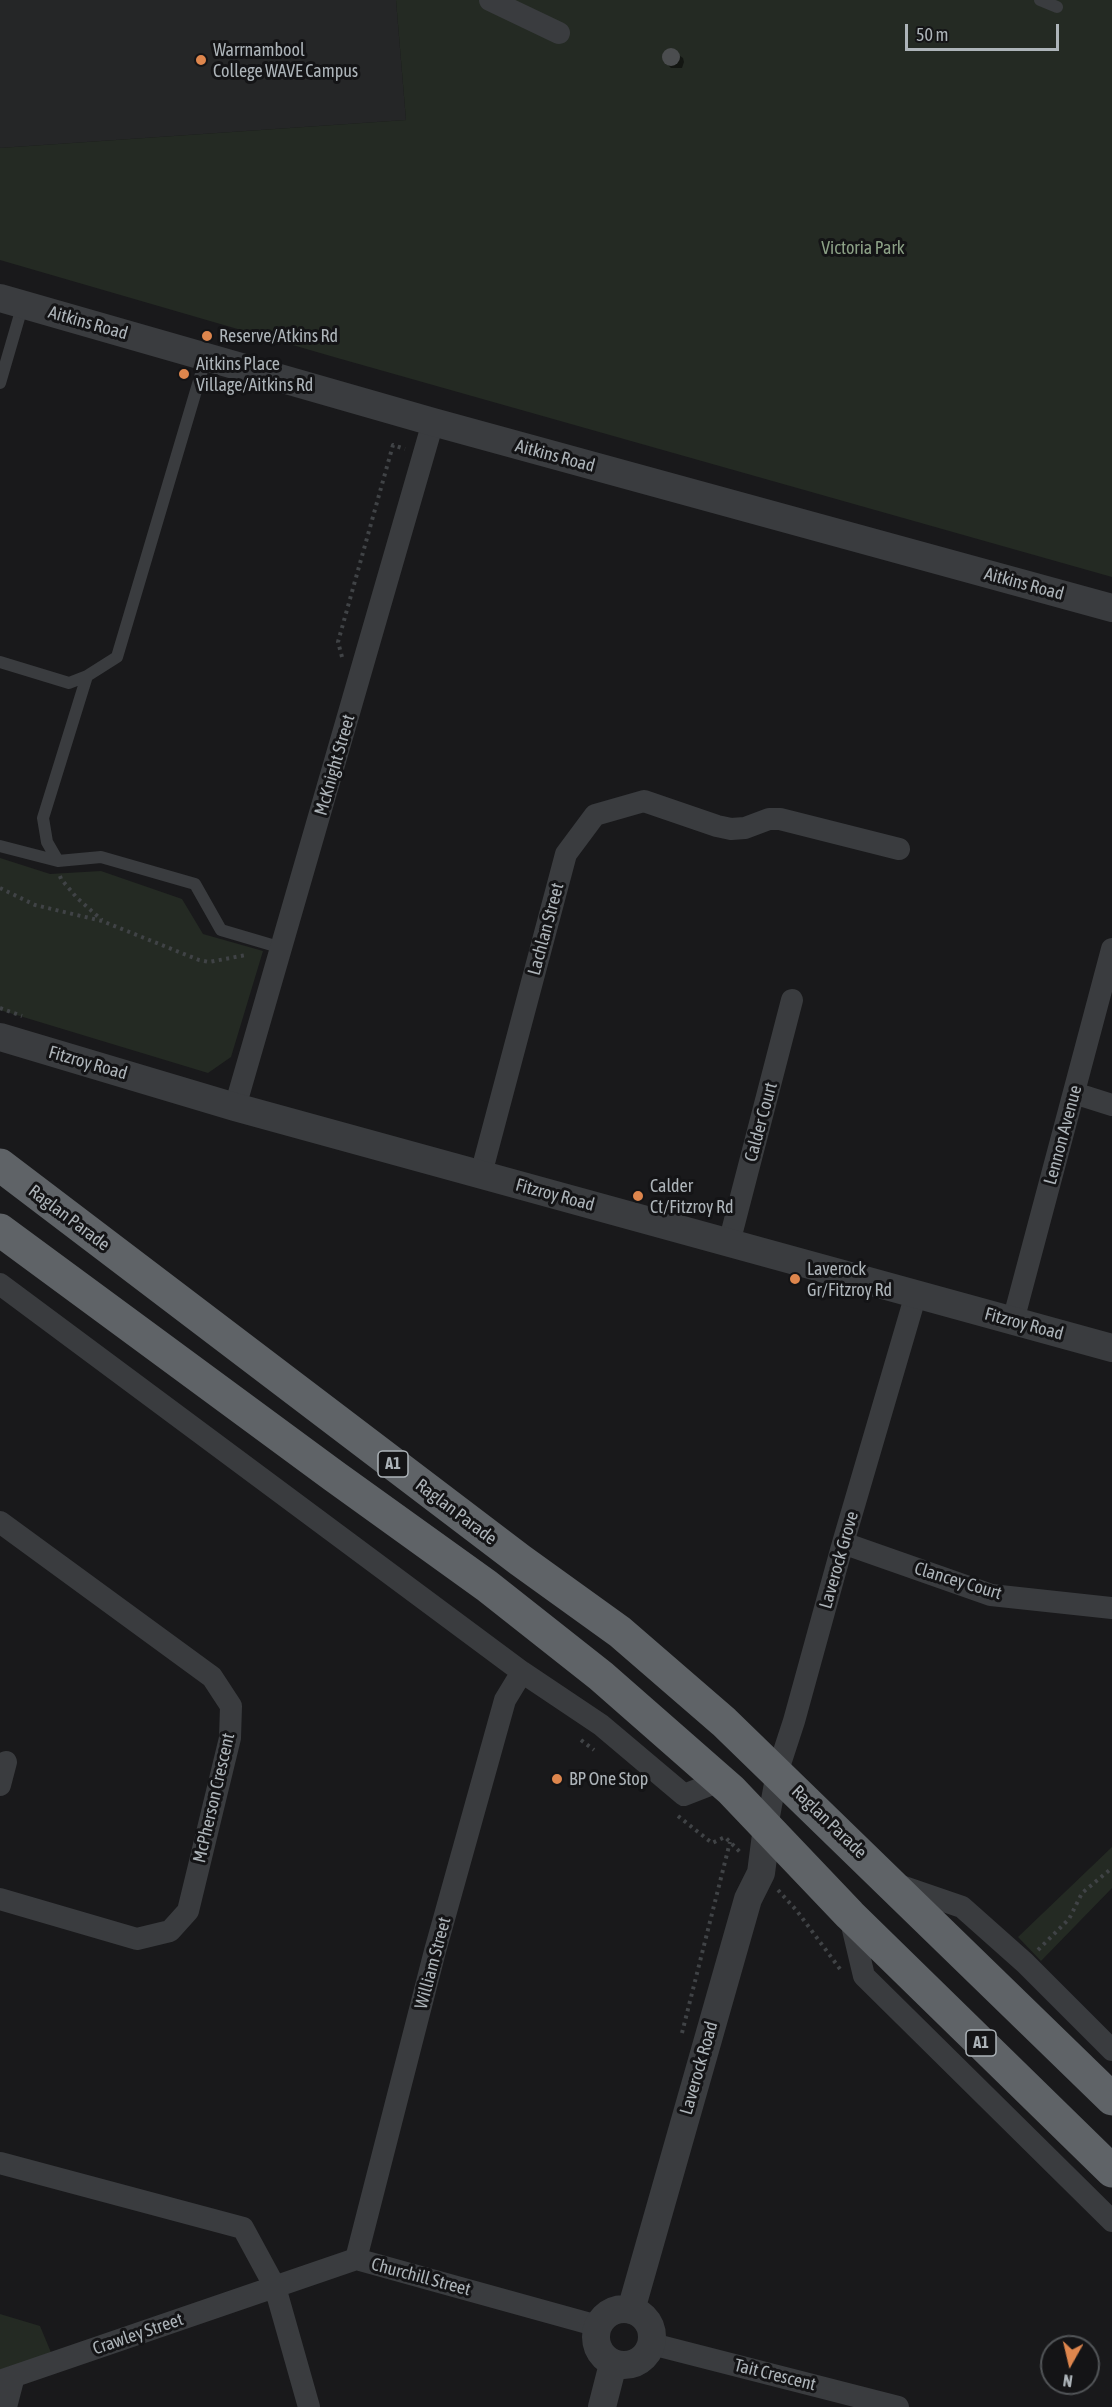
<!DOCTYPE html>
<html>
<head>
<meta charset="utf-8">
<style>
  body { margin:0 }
  #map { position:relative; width:1112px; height:2407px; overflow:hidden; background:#19191b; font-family:"Asap Condensed",sans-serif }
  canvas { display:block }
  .north { position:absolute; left:1040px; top:2335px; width:60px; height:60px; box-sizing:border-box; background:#141416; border:2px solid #515457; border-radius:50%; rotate:188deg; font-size:16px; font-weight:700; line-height:24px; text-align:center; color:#adb4b9 }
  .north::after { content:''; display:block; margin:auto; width:21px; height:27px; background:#de864d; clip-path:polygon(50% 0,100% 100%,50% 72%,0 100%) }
  .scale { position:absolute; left:905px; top:24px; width:154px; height:27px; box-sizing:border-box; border:3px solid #adb4b9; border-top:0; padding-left:8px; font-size:18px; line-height:21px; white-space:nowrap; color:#adb4b9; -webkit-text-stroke:4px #141416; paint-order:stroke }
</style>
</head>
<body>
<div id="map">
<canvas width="1112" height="2407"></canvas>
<div class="north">N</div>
<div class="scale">50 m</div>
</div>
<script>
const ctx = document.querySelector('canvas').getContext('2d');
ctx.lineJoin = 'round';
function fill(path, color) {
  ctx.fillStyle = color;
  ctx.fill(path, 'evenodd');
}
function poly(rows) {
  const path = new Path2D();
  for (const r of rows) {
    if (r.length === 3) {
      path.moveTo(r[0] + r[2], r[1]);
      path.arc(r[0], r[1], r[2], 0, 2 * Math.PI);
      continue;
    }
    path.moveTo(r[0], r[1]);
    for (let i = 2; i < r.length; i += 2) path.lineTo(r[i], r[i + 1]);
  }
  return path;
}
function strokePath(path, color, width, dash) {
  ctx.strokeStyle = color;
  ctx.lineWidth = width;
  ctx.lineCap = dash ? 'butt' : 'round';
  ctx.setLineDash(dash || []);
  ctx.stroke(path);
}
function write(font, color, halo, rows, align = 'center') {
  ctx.font = font + ' "Asap Condensed",sans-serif';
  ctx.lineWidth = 6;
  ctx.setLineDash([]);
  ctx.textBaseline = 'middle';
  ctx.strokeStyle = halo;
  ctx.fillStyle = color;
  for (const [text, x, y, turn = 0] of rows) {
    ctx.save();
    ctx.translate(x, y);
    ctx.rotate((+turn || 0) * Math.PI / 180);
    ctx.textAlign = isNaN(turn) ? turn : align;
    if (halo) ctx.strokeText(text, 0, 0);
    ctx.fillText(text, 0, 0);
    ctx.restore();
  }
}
fill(poly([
  [0,0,396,0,406,120,0,148]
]), '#252627');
fill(poly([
  [396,0,1112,0,1112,577,334,357,0,260,0,148,406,120],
  [0,858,50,874,101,871,182,899,203,934,263,951,231,1057,208,1073,0,1010],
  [1112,1847,1112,1888,1041,1961,1018,1937],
  [0,2314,40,2326,55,2362,0,2381]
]), '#242a23');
fill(poly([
  [670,49,683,58,684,62,682,68,671,68,666,63,664,55]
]), '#0007');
fill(poly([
  [671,57,9]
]), '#4b4d4f');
strokePath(poly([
  [342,657,338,642,393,445,405,449],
  [60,876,61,879,77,898,102,920],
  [0,888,35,905,102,921,199,960,209,962,246,955],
  [0,1008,22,1016],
  [581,1740,594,1750],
  [678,1816,712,1843,725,1837,741,1853],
  [778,1890,797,1911,840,1969],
  [1038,1950,1069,1919,1082,1893,1112,1868],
  [682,2033,730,1842]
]), '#404346', 4, [3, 4.5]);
strokePath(poly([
  [1040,0,1057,7],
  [0,383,23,304],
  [0,662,69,683,87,676,117,657,206,357],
  [0,846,58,861,101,857,195,884,221,930,282,948],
  [58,861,47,842,43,818,87,676]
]), '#3a3c3f', 12);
strokePath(poly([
  [490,0,559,33],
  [1074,1093,1112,1105],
  [235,1107,433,422],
  [481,1174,566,854,595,815,644,801,717,826,731,829,745,828,769,819,780,819,899,849],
  [729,1243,792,1000],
  [0,1284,522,1672,601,1725,684,1795,720,1781],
  [1013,1321,1112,949],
  [0,1522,212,1677,231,1706,230,1738,188,1911,170,1931,137,1939,0,1899],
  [843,1543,991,1595,1112,1608],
  [0,1785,6,1762],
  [767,1827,777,1773,794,1721,843,1543,916,1294],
  [895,1884,962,1907,1025,1963,1112,2050],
  [850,1917,864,1976,1112,2221],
  [0,2163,243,2228,275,2287,309,2407],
  [356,2259,435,1951,505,1700,522,1672],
  [652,2344,898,2407],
  [0,2381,356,2259,598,2326],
  [6,2407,14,2376]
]), '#3a3c3f', 22);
strokePath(poly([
  [0,298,433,422,1112,608],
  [0,1037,235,1107,1112,1348],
  [624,2337,28],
  [631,2310,748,1899,761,1873,767,1827],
  [602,2407,613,2364]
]), '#3a3c3f', 28);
strokePath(poly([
  [0,1165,520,1560,620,1632,724,1722,1112,2099],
  [0,1230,334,1476,487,1586,601,1676,731,1790,850,1915,1112,2171]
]), '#5f6367', 33);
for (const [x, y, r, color] of [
  [201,60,6,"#de864d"],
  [207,336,6,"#de864d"],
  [184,374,6,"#de864d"],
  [638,1196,6,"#de864d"],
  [795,1279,6,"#de864d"],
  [557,1779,6,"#de864d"]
]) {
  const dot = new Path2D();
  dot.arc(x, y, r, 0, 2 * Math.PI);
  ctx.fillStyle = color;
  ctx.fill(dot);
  strokePath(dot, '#141416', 2);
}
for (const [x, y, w] of [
  [393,1464,30],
  [981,2043,30]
]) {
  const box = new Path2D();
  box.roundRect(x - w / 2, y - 13, w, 26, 4.5);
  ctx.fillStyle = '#141416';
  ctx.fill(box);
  strokePath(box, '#adb4b9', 1.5);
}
write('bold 16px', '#adb4b9', null, [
  ["A1",393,1464],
  ["A1",981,2043]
]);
write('18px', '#adb4b9', '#141416', [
  ["Warrnambool",213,50],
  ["College WAVE Campus",213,71],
  ["Reserve/Atkins Rd",219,336],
  ["Aitkins Place",196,364],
  ["Village/Aitkins Rd",196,385],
  ["Calder",650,1186],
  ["Ct/Fitzroy Rd",650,1207],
  ["Laverock",807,1269],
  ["Gr/Fitzroy Rd",807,1290],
  ["BP One Stop",569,1779]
], 'left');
write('18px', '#8ca186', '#141416', [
  ["Victoria Park",863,248]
]);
write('18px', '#adb4b9', '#141416', [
  ["Aitkins Road",88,323,16],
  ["Aitkins Road",555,456,15],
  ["Aitkins Road",1024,584,15],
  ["McKnight Street",335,765,-74],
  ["Lachlan Street",546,929,-75],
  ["Fitzroy Road",88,1063,16],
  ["Calder Court",761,1122,-75],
  ["Lennon Avenue",1063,1135,-75],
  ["Fitzroy Road",555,1195,15],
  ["Raglan Parade",69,1218,37],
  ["Fitzroy Road",1024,1324,15],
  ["Raglan Parade",456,1512,37],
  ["Laverock Grove",839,1560,-74],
  ["Clancey Court",958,1581,17],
  ["McPherson Crescent",214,1798,-77],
  ["Raglan Parade",829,1822,44],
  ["William Street",433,1963,-75],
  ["Laverock Road",699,2068,-74],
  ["Churchill Street",421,2277,15],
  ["Crawley Street",138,2334,-19],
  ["Tait Crescent",775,2375,14]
]);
</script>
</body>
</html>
